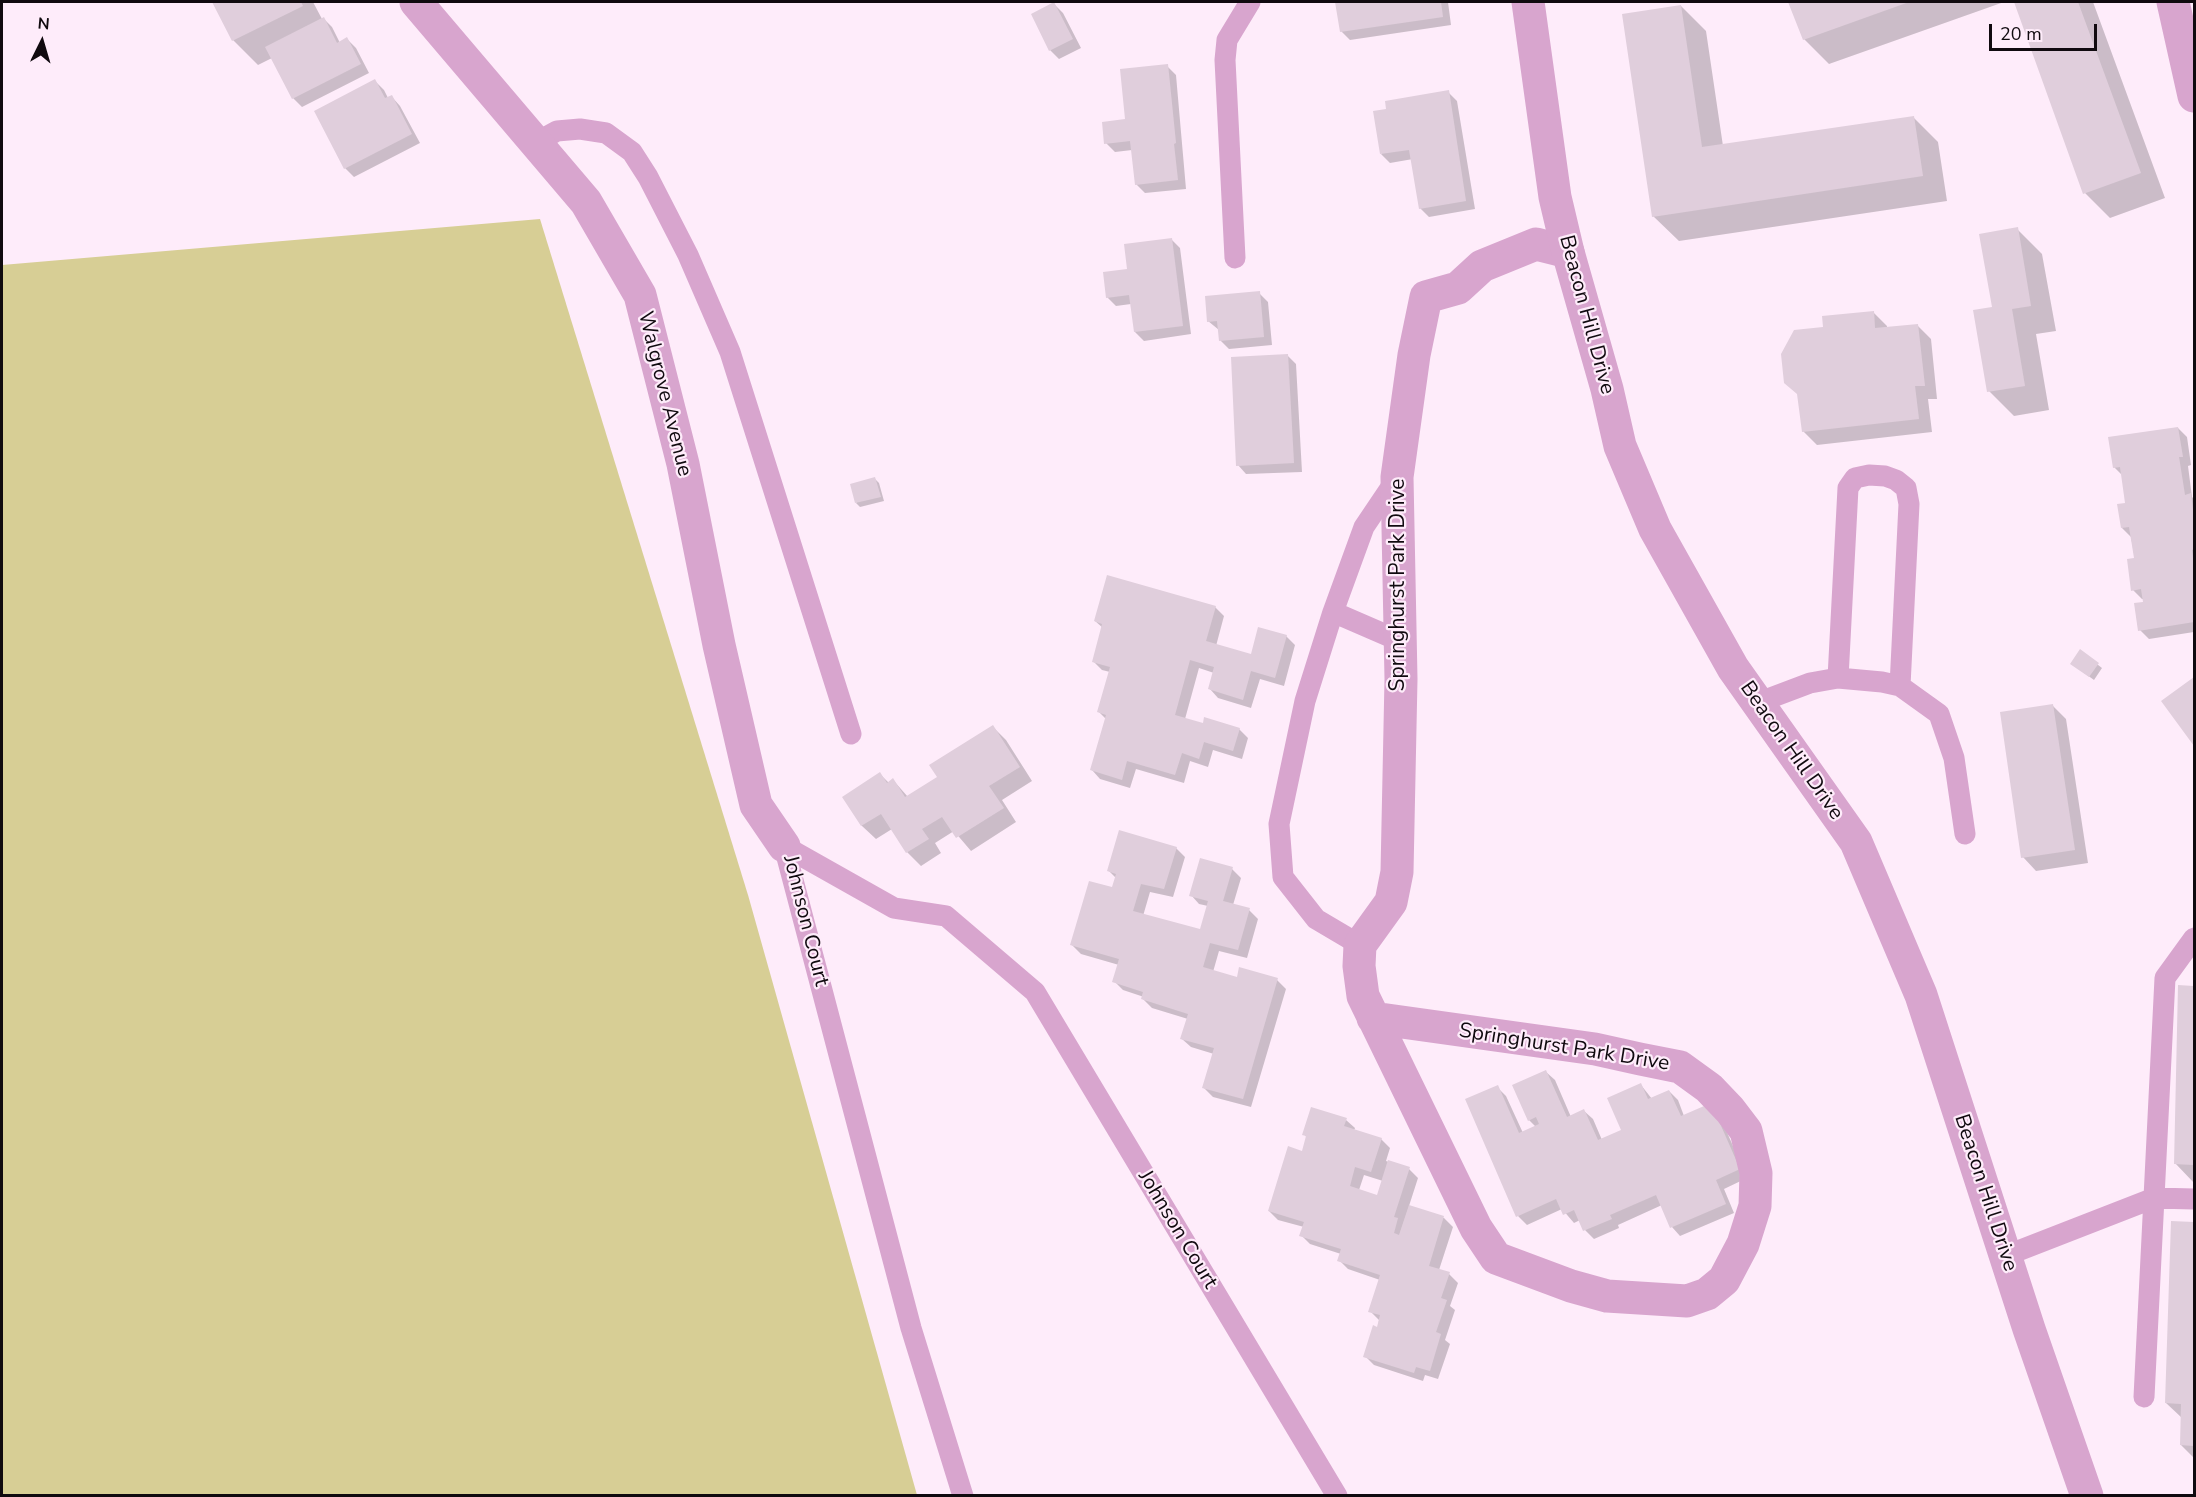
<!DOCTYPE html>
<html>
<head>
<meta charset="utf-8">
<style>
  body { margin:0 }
  #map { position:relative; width:2196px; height:1497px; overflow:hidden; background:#feecfa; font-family:"Nunito Sans",sans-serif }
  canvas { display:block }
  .frame { position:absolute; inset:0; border:3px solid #100a0f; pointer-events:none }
  .north { position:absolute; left:12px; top:12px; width:60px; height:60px; -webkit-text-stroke:4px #feecfa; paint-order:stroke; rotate:5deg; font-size:16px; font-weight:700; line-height:24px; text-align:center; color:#100a0f }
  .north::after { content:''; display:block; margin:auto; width:21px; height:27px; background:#100a0f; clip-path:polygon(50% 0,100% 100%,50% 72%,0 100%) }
  .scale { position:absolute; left:1989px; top:24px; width:108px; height:27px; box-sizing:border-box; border:3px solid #100a0f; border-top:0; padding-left:8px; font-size:18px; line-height:21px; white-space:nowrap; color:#100a0f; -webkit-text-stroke:4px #feecfa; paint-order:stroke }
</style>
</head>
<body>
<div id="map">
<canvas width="2196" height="1497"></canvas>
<div class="frame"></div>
<div class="north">N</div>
<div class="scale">20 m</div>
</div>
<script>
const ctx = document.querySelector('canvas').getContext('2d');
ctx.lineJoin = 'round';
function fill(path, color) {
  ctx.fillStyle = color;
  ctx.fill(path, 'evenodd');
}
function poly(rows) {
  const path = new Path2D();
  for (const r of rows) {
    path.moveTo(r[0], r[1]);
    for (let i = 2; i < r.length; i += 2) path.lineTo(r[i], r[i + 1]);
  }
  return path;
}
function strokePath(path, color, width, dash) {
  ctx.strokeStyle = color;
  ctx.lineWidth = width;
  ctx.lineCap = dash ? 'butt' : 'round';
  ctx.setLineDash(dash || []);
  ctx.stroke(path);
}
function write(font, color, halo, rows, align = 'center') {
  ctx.font = font + ' "Nunito Sans",sans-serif';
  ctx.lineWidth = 4.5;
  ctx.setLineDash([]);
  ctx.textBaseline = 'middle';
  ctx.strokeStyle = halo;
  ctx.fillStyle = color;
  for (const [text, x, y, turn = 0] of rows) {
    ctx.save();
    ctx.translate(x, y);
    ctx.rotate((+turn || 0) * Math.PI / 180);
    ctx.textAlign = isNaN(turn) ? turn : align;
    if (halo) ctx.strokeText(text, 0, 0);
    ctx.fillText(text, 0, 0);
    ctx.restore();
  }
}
fill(poly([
  [540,219,748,895,917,1495,2,1495,2,265]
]), '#d7ce95');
fill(poly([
  [214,2,313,2,322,19,323,18,332,27,340,43,347,39,356,48,369,73,302,107,293,98,272,58,258,65,233,40],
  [1337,2,1448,2,1451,25,1350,40,1341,31],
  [1790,2,2004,2,1829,64,1804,39],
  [2015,2,2093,2,2165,198,2110,218,2085,193],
  [1054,4,1063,13,1081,48,1059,59,1050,50],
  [1681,6,1706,31,1723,146,1913,117,1938,142,1947,201,1679,241,1653,216],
  [1167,66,1176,75,1186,189,1145,193,1136,184,1132,150,1115,152,1106,143,1127,121],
  [375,81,384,90,388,98,392,97,400,106,420,143,354,177,345,168],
  [1448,92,1457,101,1475,209,1429,217,1420,208,1413,159,1390,163,1381,154],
  [2017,229,2042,254,2056,331,2036,334,2049,410,2014,416,1989,391,1994,308],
  [1171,239,1180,248,1191,334,1144,341,1135,332,1131,304,1116,306,1107,297,1128,270],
  [1259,293,1268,302,1272,345,1229,349,1220,340,1219,330,1208,321],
  [1873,312,1887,326,1887,329,1917,325,1931,339,1937,399,1928,399,1932,432,1817,445,1803,431,1825,328],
  [1287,355,1296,364,1302,472,1246,474,1238,465],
  [2178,428,2187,437,2191,465,2188,466,2192,497,2194,499,2194,632,2149,639,2140,630,2144,599,2142,599,2133,590,2135,559,2131,537,2122,528,2127,505,2123,476,2114,467],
  [875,479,879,483,884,501,860,507,856,503],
  [1215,607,1224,616,1216,646,1252,656,1286,636,1295,645,1284,686,1260,679,1251,708,1218,698,1210,689,1214,673,1199,668,1185,719,1204,725,1239,729,1248,738,1242,759,1213,750,1208,767,1190,761,1184,783,1136,769,1130,788,1100,779,1092,770,1106,719,1099,712,1110,672,1102,670,1093,661,1103,628,1095,621],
  [2080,651,2102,668,2094,680,2076,667],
  [2194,678,2194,744,2163,702],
  [2053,706,2066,719,2088,863,2036,871,2023,857],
  [993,727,1006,740,1032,781,1002,800,1016,822,971,851,954,831,935,843,941,853,921,866,907,852,892,829,876,839,862,826,844,797,880,774,889,783,893,780,908,797,939,777],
  [1176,848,1185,857,1173,897,1150,892,1143,916,1201,931,1208,906,1199,904,1191,895,1232,869,1241,878,1233,905,1249,910,1258,919,1247,958,1219,951,1213,972,1238,979,1277,980,1286,989,1251,1107,1213,1097,1204,1088,1214,1054,1191,1047,1182,1039,1188,1019,1152,1008,1143,999,1144,997,1123,990,1114,981,1119,965,1081,954,1072,945,1113,889,1116,878,1109,871],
  [2180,987,2194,987,2194,1183,2175,1163],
  [1546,1072,1555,1080,1571,1117,1584,1111,1593,1119,1602,1140,1623,1130,1641,1085,1652,1099,1669,1091,1678,1100,1684,1116,1719,1114,1747,1178,1724,1189,1734,1213,1680,1236,1672,1227,1662,1205,1618,1225,1619,1228,1594,1239,1585,1230,1580,1220,1574,1223,1562,1209,1527,1225,1518,1216,1497,1087,1506,1096,1523,1133,1536,1127,1529,1120],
  [1346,1120,1355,1128,1354,1131,1381,1139,1390,1148,1386,1161,1409,1169,1418,1178,1409,1206,1444,1218,1453,1227,1439,1270,1449,1274,1458,1283,1450,1306,1455,1310,1445,1340,1450,1344,1438,1379,1425,1375,1423,1381,1374,1365,1365,1356,1378,1329,1379,1320,1370,1311,1380,1280,1348,1269,1339,1260,1341,1254,1310,1244,1301,1235,1304,1227,1278,1220,1269,1211,1303,1153,1307,1138,1304,1134],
  [1364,1175,1383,1181,1378,1197,1359,1190],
  [2173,1223,2194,1224,2194,1458,2181,1445,2182,1418,2166,1403]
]), '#0003');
fill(poly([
  [212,2,301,2,303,6,232,41],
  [1054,2,1073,39,1049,51,1031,14],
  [1335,2,1441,2,1443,17,1340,32],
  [1788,2,1909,2,1803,40],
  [2014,2,2078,2,2141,173,2083,194],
  [1681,5,1702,147,1914,116,1923,176,1652,217,1622,14],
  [324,17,337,43,347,37,361,64,292,99,265,47],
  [1168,64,1176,143,1174,144,1178,180,1135,185,1130,141,1104,144,1102,122,1125,119,1120,69],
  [375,79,385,98,392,95,412,134,344,169,314,111],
  [1449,90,1466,201,1419,209,1409,150,1380,154,1373,111,1386,109,1385,101],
  [2018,227,2031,306,2012,309,2025,386,1987,392,1973,310,1992,307,1979,234],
  [1172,238,1183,326,1134,332,1129,295,1106,298,1103,272,1127,269,1124,244],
  [1260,291,1264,337,1219,341,1217,321,1207,322,1205,296],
  [1874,311,1875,328,1918,324,1925,386,1915,386,1919,419,1802,432,1797,394,1784,383,1781,354,1794,330,1823,327,1822,316],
  [1288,354,1294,463,1236,466,1231,357],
  [2178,427,2183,457,2179,457,2185,495,2191,493,2194,519,2194,549,2192,550,2194,566,2194,622,2138,631,2134,603,2143,602,2141,589,2131,591,2127,559,2134,558,2129,527,2121,528,2117,504,2125,503,2120,467,2113,468,2108,437],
  [875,477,881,497,855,503,850,484],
  [1107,575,1216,606,1206,641,1251,654,1258,627,1287,635,1275,678,1251,671,1243,700,1208,689,1214,667,1190,660,1175,715,1203,723,1204,717,1240,728,1233,751,1204,742,1199,759,1182,753,1175,775,1127,761,1122,780,1090,770,1106,715,1097,712,1110,667,1092,662,1102,624,1094,621],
  [2080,649,2099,663,2089,677,2070,664],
  [2194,677,2194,746,2161,701],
  [2053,704,2075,850,2021,858,2000,712],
  [993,725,1020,767,989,786,1004,808,956,838,942,817,922,829,929,839,906,853,881,814,861,826,842,797,880,772,887,783,893,778,905,797,937,777,929,765],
  [1119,830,1177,847,1164,889,1141,884,1133,911,1200,929,1208,901,1189,896,1200,858,1233,867,1223,901,1250,908,1238,950,1210,943,1203,967,1237,977,1239,967,1278,978,1243,1099,1202,1088,1214,1048,1180,1039,1188,1014,1141,999,1143,992,1112,982,1119,959,1070,945,1089,881,1112,887,1116,874,1107,871],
  [2178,985,2194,986,2194,1165,2174,1164],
  [1546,1070,1567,1117,1584,1109,1598,1140,1621,1130,1607,1098,1641,1083,1648,1099,1669,1090,1681,1116,1711,1103,1740,1169,1716,1180,1726,1204,1670,1228,1656,1195,1610,1215,1612,1219,1583,1231,1574,1210,1563,1215,1556,1199,1516,1217,1465,1099,1498,1085,1519,1133,1539,1124,1536,1117,1528,1121,1512,1085],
  [1311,1107,1347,1118,1344,1126,1382,1138,1371,1172,1355,1167,1350,1186,1377,1195,1388,1160,1410,1167,1394,1217,1398,1218,1394,1233,1399,1235,1409,1205,1444,1216,1429,1266,1450,1272,1441,1298,1447,1300,1436,1332,1441,1334,1430,1371,1416,1367,1414,1373,1363,1357,1373,1325,1377,1327,1380,1315,1368,1312,1380,1275,1337,1261,1341,1249,1299,1236,1304,1222,1268,1211,1288,1146,1302,1151,1306,1136,1302,1135],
  [2171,1221,2194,1222,2194,1446,2180,1445,2181,1404,2165,1403]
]), '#e0cedc');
strokePath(poly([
  [535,143,557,131,580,129,606,133,632,152,648,177,688,255,730,352,851,734],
  [1235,258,1225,60,1227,40,1250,2],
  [1333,612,1400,641],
  [1838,678,1848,488,1855,478,1869,475,1885,476,1896,480,1906,488,1909,504,1900,686],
  [1757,703,1810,683,1838,678,1882,682,1900,686,1939,714,1954,758,1965,834],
  [784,846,894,908,946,916,1035,992,1337,1496],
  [784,846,911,1328,963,1496],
  [1360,945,1316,919,1283,877,1279,824,1305,701,1333,612,1364,527,1397,478],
  [2005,1256,2154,1198,2194,1199],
  [2144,1397,2165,978,2194,938]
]), '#d8a5ce', 21);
strokePath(poly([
  [416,2,586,202,640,295,683,464,719,645,756,805,784,846],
  [2173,2,2194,96],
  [1373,1018,1595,1049,1640,1059,1680,1067,1709,1088,1730,1110,1746,1131,1756,1173,1755,1206,1743,1244,1724,1280,1707,1294,1687,1301,1607,1296,1571,1286,1496,1258,1476,1228,1363,996,1359,966,1360,945,1391,902,1397,872,1401,679,1397,477,1414,355,1426,297,1458,288,1482,266,1536,244,1568,252]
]), '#d8a5ce', 33);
strokePath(poly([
  [1528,2,1555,197,1568,252,1607,389,1620,446,1655,529,1733,668,1856,842,1921,995,2029,1329,2087,1496]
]), '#d8a5ce', 33);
write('21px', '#100a0f', '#feecfa', [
  ["Beacon Hill Drive",1586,315,75],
  ["Walgrove Avenue",664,394,76],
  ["Springhurst Park Drive",1399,585,-90],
  ["Beacon Hill Drive",1791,751,55],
  ["Johnson Court",805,921,76],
  ["Springhurst Park Drive",1564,1048,9],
  ["Beacon Hill Drive",1985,1193,72],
  ["Johnson Court",1177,1230,59]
]);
</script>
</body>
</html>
